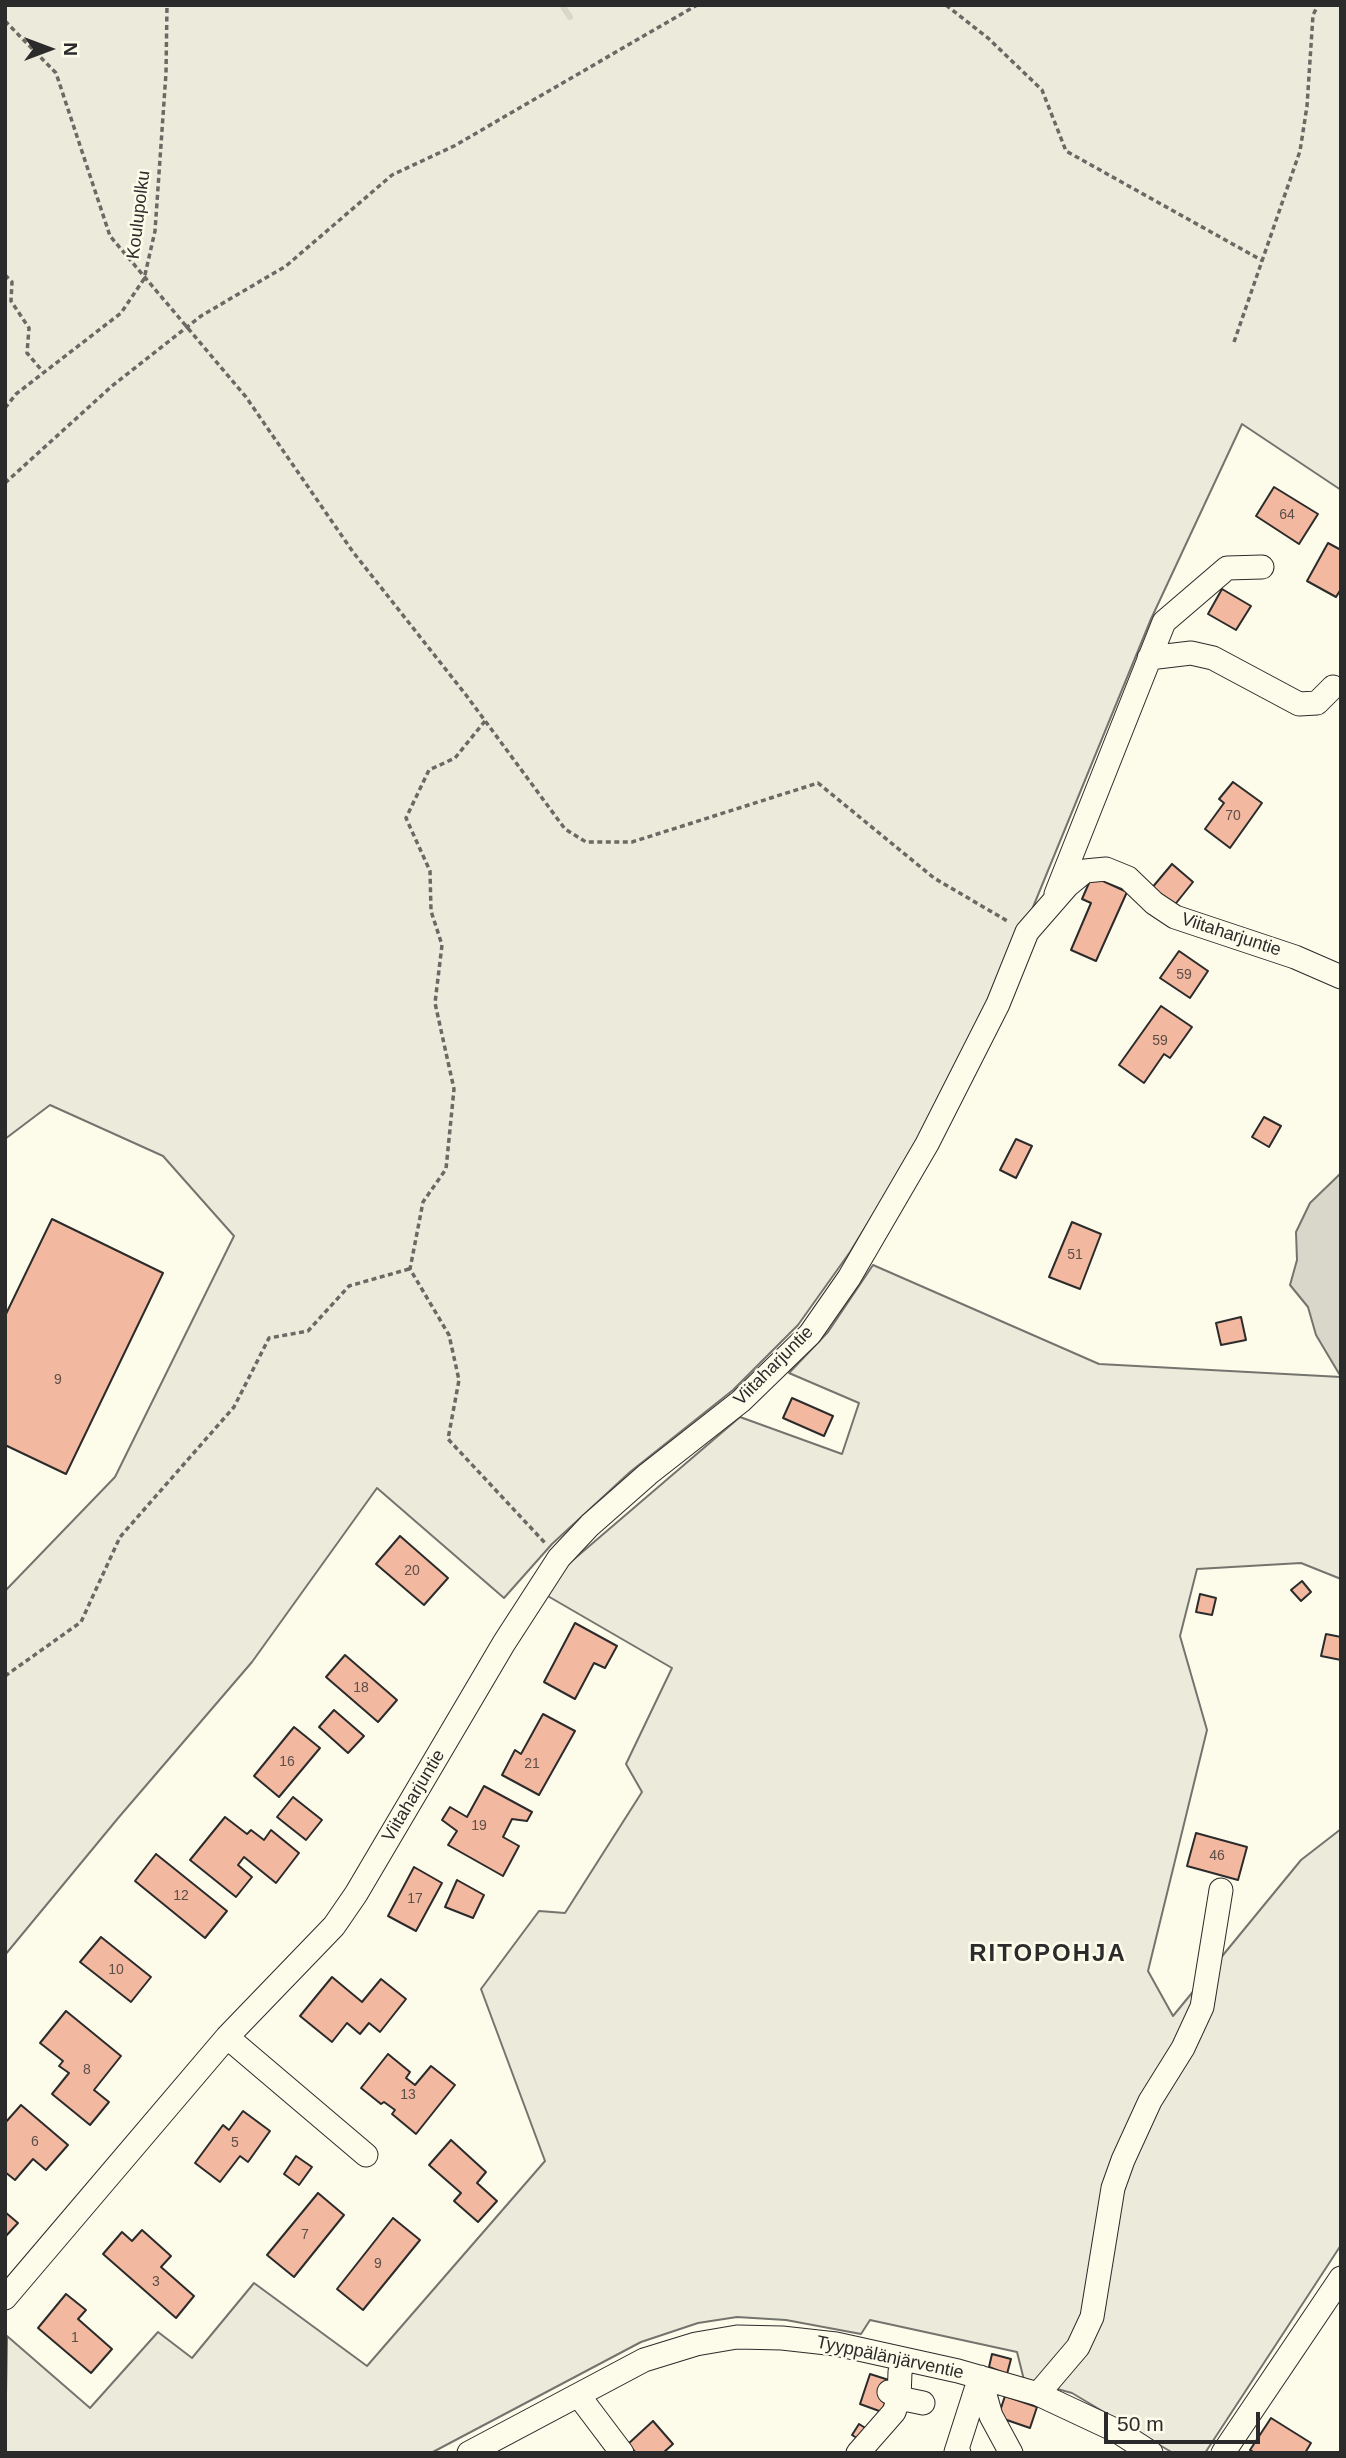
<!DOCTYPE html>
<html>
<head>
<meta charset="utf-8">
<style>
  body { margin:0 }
  #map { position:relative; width:1346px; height:2458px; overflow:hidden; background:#fdfbea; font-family:Helvetica,sans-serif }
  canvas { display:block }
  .frame { position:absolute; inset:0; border:7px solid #2b2b2b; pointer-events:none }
  .north { position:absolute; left:14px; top:14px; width:70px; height:70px; -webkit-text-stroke:5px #fdfbea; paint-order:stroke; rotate:90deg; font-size:19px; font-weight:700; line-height:28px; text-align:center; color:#2b2b2b }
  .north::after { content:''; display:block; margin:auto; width:24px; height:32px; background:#2b2b2b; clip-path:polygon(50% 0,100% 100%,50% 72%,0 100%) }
  .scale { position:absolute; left:1104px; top:2412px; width:156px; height:32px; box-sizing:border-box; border:4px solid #2b2b2b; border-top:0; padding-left:9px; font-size:21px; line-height:24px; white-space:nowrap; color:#2b2b2b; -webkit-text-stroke:5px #fdfbea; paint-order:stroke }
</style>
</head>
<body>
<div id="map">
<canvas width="1346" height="2458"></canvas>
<div class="frame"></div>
<div class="north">N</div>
<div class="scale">50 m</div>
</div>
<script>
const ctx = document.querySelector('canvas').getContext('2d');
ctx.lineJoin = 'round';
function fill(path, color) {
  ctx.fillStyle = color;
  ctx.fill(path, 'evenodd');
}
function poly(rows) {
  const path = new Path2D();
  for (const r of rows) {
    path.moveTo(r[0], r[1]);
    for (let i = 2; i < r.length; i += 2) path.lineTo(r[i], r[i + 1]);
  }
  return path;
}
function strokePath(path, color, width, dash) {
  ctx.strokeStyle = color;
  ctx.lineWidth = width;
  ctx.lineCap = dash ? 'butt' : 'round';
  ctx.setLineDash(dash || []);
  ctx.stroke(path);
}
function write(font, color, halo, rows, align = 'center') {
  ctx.font = font + ' Helvetica,sans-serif';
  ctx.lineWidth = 5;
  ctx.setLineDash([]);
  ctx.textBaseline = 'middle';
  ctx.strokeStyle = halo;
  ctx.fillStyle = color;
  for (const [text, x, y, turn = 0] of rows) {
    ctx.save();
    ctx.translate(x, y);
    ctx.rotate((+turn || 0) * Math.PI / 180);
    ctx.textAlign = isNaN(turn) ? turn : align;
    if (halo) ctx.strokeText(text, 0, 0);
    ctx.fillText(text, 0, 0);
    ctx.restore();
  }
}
const green = poly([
  [5,5,1341,5,1341,490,1242,424,1151,619,1013,956,922,1135,850,1252,798,1325,733,1390,630,1472,552,1544,504,1598,377,1488,252,1662,119,1817,5,1955,5,1591,115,1477,234,1236,163,1156,50,1105,5,1139,5,5],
  [873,1265,1099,1364,1341,1377,1341,1579,1301,1563,1197,1569,1180,1636,1207,1730,1148,1971,1173,2016,1301,1860,1341,1829,1341,2245,1205,2453,1173,2453,1072,2393,1024,2380,1017,2352,870,2320,861,2334,786,2320,737,2317,698,2323,641,2342,431,2453,5,2453,7,2336,90,2408,158,2332,192,2358,254,2283,367,2366,545,2161,481,1989,539,1911,565,1913,642,1792,626,1764,672,1668,546,1595,566,1566,740,1417,842,1454,859,1403,789,1373,828,1332,873,1265]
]);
fill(green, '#ecebdb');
strokePath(green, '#74746e', 2);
const water = poly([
  [1341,1173,1341,1377,1316,1335,1308,1307,1290,1285,1297,1260,1296,1232,1310,1203,1341,1173]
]);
fill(water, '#d8d7c9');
strokePath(water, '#74746e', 2);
strokePath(poly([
  [562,5,570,17]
]), '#d8d7c9', 6);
const building = poly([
  [1274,487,1318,514,1299,544,1256,516,1274,487],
  [1328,543,1341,550,1341,589,1336,597,1307,581,1328,543],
  [1222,589,1251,606,1236,630,1208,614,1222,589],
  [1233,782,1262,803,1230,848,1205,829,1224,803,1219,799,1233,782],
  [1172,864,1193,882,1173,907,1151,889,1172,864],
  [1092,876,1127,892,1096,961,1071,950,1091,903,1082,899,1092,876],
  [1179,951,1208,971,1190,998,1160,978,1179,951],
  [1161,1006,1192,1027,1170,1058,1164,1054,1144,1083,1119,1065,1161,1006],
  [1264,1117,1281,1126,1269,1147,1252,1137,1264,1117],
  [1016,1139,1032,1146,1016,1178,1000,1170,1016,1139],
  [52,1219,163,1273,66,1474,5,1445,5,1316,52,1219],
  [1072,1222,1101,1234,1080,1289,1049,1277,1072,1222],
  [1241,1317,1246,1340,1221,1345,1216,1323,1241,1317],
  [792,1398,833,1416,824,1436,783,1418,792,1398],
  [400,1536,448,1578,424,1605,376,1564,400,1536],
  [1302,1581,1311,1592,1301,1601,1291,1590,1302,1581],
  [1200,1594,1216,1598,1212,1615,1196,1612,1200,1594],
  [575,1623,617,1646,605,1668,594,1663,575,1699,544,1682,575,1623],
  [1326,1634,1341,1637,1341,1660,1321,1656,1326,1634],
  [345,1655,397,1700,378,1722,326,1677,345,1655],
  [334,1710,364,1736,348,1753,319,1727,334,1710],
  [543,1714,575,1731,539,1795,502,1775,515,1750,521,1754,543,1714],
  [294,1727,320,1748,279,1797,254,1776,294,1727],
  [484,1786,532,1812,527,1821,512,1819,503,1837,519,1846,503,1876,448,1845,457,1831,442,1820,450,1807,467,1817,484,1786],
  [293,1797,322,1820,306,1840,277,1817,293,1797],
  [225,1817,247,1834,251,1830,264,1840,271,1830,299,1853,276,1883,244,1857,238,1865,252,1877,236,1897,190,1860,225,1817],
  [1196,1833,1247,1847,1238,1880,1187,1866,1196,1833],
  [156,1854,227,1911,205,1938,135,1881,156,1854],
  [414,1867,442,1883,416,1931,388,1916,414,1867],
  [457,1880,484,1895,473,1918,445,1907,457,1880],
  [101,1937,151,1977,131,2002,80,1962,101,1937],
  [332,1977,362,2002,381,1979,406,1999,380,2032,369,2023,360,2034,347,2023,332,2042,300,2016,332,1977],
  [66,2011,121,2056,94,2090,109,2102,90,2125,52,2094,69,2073,59,2066,63,2061,40,2043,66,2011],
  [388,2054,410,2072,406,2078,415,2085,431,2066,455,2085,416,2134,392,2114,395,2110,384,2102,381,2104,361,2088,388,2054],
  [21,2105,68,2145,46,2170,33,2159,15,2180,5,2172,5,2123,21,2105],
  [243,2111,270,2131,248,2162,240,2156,220,2182,195,2163,223,2125,229,2130,243,2111],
  [451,2140,486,2172,477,2183,497,2201,478,2222,454,2201,461,2193,429,2165,451,2140],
  [296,2156,312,2167,299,2185,284,2174,296,2156],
  [318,2193,344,2215,294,2277,267,2255,318,2193],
  [5,2212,18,2223,5,2237,5,2212],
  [393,2218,420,2240,363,2310,337,2289,393,2218],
  [142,2230,171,2256,161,2267,194,2296,176,2318,103,2254,122,2232,132,2241,142,2230],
  [66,2294,86,2310,78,2319,112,2349,91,2373,38,2328,66,2294],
  [992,2354,1011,2359,1007,2374,989,2367,992,2354],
  [870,2374,892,2381,882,2412,860,2404,870,2374],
  [1005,2396,1037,2407,1030,2428,998,2417,1005,2396],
  [1271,2418,1311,2443,1305,2453,1255,2453,1250,2450,1271,2418],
  [653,2421,673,2444,663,2453,636,2453,628,2444,653,2421],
  [859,2424,867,2429,860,2440,852,2435,859,2424]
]);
fill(building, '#f2b8a0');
strokePath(building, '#2b2b2b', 2);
const minor = poly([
  [1149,658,1191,653,1213,658,1299,704,1317,703,1333,687],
  [1056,894,1164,622,1227,568,1262,567],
  [227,2037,366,2155],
  [5,2298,227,2037,334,1926,356,1894,504,1643,559,1558,590,1525,648,1474,741,1401,810,1334,849,1278,927,1144,998,1004,1027,932,1068,885,1085,871,1106,869,1128,878,1154,903,1175,917,1295,957,1341,977],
  [980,2377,991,2416,1011,2453],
  [889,2392,899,2398,923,2403],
  [1038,2394,1078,2347,1092,2317,1113,2188,1123,2160,1150,2101,1183,2048,1202,2007,1221,1890],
  [579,2396,622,2453],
  [469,2453,644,2360,696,2344,737,2337,782,2338,836,2344,958,2371,1038,2394,1117,2431,1151,2453],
  [858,2453,894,2412,899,2398,900,2372,904,2359],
  [959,2453,956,2452,980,2377],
  [1223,2453,1341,2278]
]);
strokePath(minor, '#2b2b2b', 25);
strokePath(poly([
  [946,5,988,38,1042,90,1066,151,1263,261],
  [5,21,56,73,110,236,246,397,353,552,466,695,565,829,586,842,632,842,818,783,934,878,1009,922],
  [5,275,12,282,11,301,29,328,27,353,44,373],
  [1234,342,1300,151,1307,106,1313,15,1318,5],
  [5,408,16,394,121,313,144,279,155,231,166,73,167,5],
  [5,483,112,386,201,316,286,266,392,175,454,146,697,5],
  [485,721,455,758,429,770,406,818,430,871,431,911,442,945,435,1003,454,1089,446,1169,423,1202,410,1269,449,1335,459,1380,448,1439,546,1544],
  [5,1676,81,1622,120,1537,234,1407,269,1338,308,1331,349,1286,409,1269]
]), '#6a6964', 3.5, [5, 3.5]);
strokePath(minor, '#fdfbea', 23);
write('14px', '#5d4e48', null, [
  ["64",1287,515],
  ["70",1233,816],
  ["59",1184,975],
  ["59",1160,1041],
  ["51",1075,1255],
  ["9",58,1380],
  ["20",412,1571],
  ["18",361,1688],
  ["16",287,1762],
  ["21",532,1764],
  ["19",479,1826],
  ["46",1217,1856],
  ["12",181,1896],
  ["17",415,1899],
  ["10",116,1970],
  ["8",87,2070],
  ["13",408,2095],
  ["6",35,2142],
  ["5",235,2143],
  ["7",305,2235],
  ["9",378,2264],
  ["3",156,2282],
  ["1",75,2338]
]);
write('18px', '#2b2b2b', '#fdfbea', [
  ["Koulupolku",139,215,-83],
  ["Viitaharjuntie",1231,935,18],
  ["Viitaharjuntie",774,1366,-45],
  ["Viitaharjuntie",414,1796,-59],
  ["Tyyppälänjärventie",890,2358,12]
]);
ctx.letterSpacing = '2px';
write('bold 24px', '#2b2b2b', '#fdfbea', [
  ["RITOPOHJA",1048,1954]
]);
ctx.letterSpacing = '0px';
</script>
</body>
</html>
